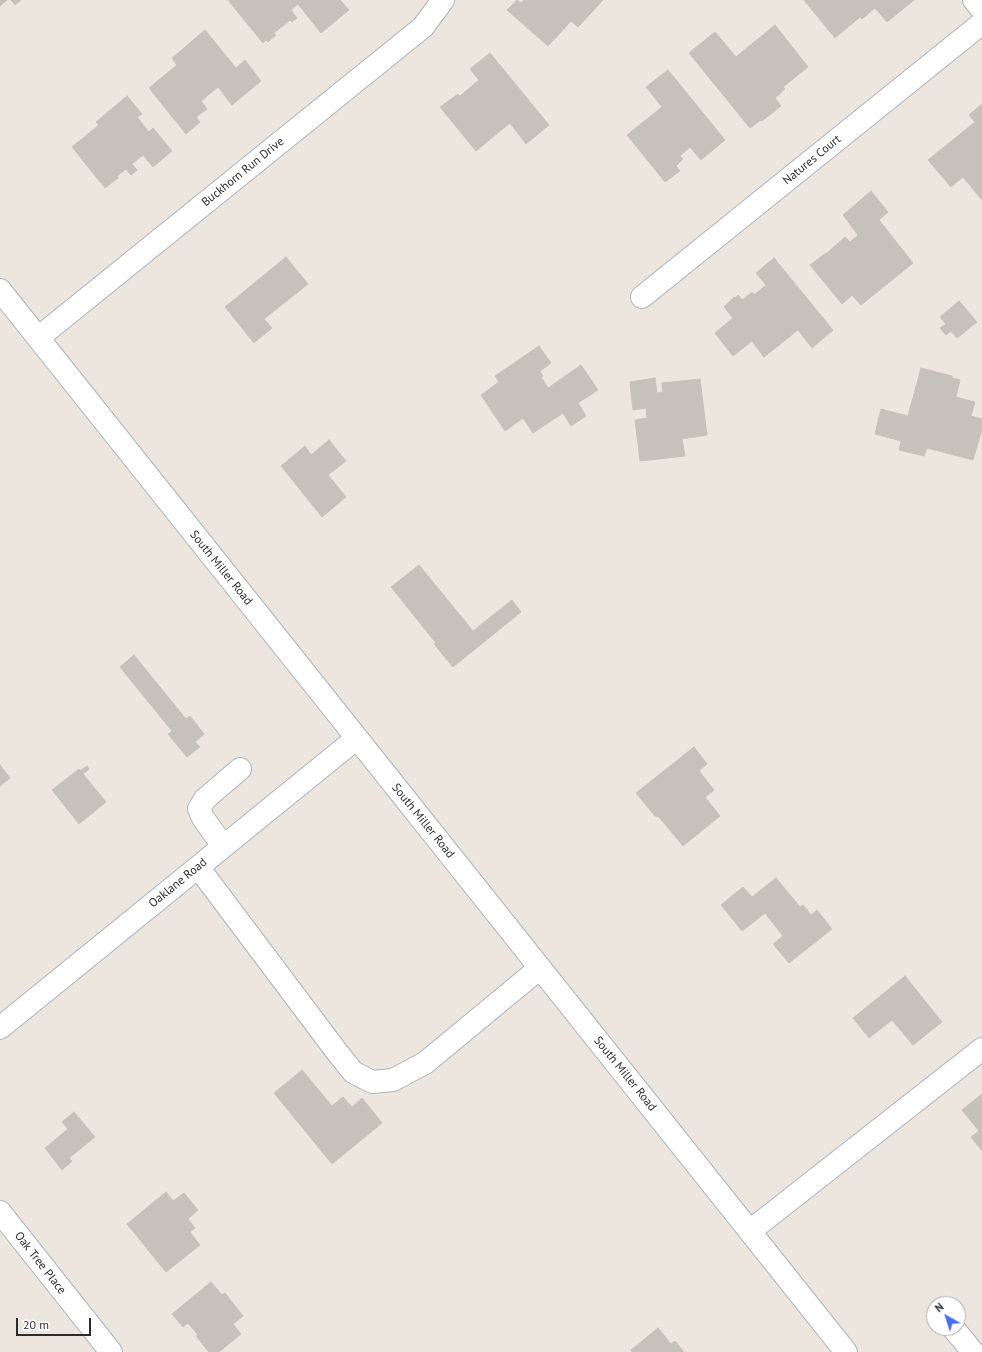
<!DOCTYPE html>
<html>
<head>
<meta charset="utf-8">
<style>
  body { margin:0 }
  #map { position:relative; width:982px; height:1352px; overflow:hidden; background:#ede6df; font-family:"PT Sans",sans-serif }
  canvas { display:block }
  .north { position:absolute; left:926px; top:1296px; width:40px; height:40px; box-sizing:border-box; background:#fff; border:1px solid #ababab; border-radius:50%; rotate:321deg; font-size:11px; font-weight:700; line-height:16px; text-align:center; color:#2c2c2c }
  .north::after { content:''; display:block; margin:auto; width:14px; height:18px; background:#486df1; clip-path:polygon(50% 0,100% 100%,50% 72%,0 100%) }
  .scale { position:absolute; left:16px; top:1318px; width:75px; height:18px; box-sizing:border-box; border:2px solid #2c2c2c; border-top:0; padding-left:5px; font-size:12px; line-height:14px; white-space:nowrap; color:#2c2c2c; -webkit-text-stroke:3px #fff; paint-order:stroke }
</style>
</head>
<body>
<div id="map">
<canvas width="982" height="1352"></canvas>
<div class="north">N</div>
<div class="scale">20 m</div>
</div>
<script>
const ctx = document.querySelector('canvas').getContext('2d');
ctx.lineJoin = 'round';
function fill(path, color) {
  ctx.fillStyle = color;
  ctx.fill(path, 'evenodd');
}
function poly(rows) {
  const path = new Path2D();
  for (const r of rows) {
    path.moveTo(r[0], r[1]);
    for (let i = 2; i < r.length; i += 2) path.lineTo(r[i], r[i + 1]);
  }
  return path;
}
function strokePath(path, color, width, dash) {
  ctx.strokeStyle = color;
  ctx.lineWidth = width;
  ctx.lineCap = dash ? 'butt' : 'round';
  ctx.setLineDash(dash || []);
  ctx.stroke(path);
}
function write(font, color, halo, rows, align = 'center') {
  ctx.font = font + ' "PT Sans",sans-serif';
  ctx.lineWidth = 3;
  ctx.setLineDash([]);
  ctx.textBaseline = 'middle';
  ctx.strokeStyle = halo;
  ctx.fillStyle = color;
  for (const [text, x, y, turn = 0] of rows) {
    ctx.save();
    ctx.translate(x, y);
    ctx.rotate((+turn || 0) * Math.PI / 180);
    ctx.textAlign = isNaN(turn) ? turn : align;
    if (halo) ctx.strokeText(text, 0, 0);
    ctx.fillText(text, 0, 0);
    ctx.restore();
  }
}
const building = poly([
  [0,0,7,0,0,6,0,0],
  [11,0,21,0,15,5,11,0],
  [228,0,340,0,349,10,321,33,298,4,291,10,297,18,292,22,290,20,274,33,276,35,268,42,266,40,263,43,228,0],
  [517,0,521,3,524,0,603,0,578,27,571,21,548,46,507,10,517,0],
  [804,0,914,0,887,22,875,8,862,19,860,17,835,38,804,0],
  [775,25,808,67,783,87,785,89,775,98,781,106,762,121,761,120,750,128,689,53,715,32,736,57,775,25],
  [205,30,236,68,245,60,261,81,232,105,218,87,201,101,207,109,196,117,200,122,186,134,149,88,177,65,172,58,205,30],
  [490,53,549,125,526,144,510,123,476,151,440,107,458,94,460,96,479,80,470,69,490,53],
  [668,70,725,140,701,160,690,147,680,156,683,159,676,166,680,171,665,182,627,135,662,107,646,87,668,70],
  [127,96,142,114,137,117,149,132,153,128,172,151,153,167,143,155,132,164,137,170,131,175,126,169,117,176,118,178,105,188,72,147,99,125,96,122,127,96],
  [982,104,982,200,963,177,951,187,928,160,975,122,969,115,982,104],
  [871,191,888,212,879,220,913,263,861,305,852,295,842,304,810,265,826,253,826,254,845,237,850,242,858,235,843,215,871,191],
  [286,257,308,284,264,319,272,328,254,343,225,307,286,257],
  [774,258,833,330,812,348,798,330,764,357,752,341,733,356,715,333,733,318,724,307,734,297,735,298,738,295,742,300,752,292,754,295,766,285,756,273,774,258],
  [959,301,977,322,957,338,951,331,946,335,940,328,946,324,940,317,959,301],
  [539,346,551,363,540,371,543,376,541,377,548,388,581,365,598,390,578,403,586,416,571,426,563,413,533,433,523,418,505,431,481,395,499,382,495,376,539,346],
  [921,368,952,376,952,378,960,380,956,397,975,402,971,416,982,419,982,429,973,460,927,448,924,456,899,450,901,441,875,434,881,409,908,416,921,368],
  [655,378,657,393,663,392,662,383,700,379,707,435,682,439,685,456,640,461,635,420,647,418,646,408,633,410,630,382,655,378],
  [329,440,346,461,328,475,346,497,322,517,281,466,305,446,311,455,329,440],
  [419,565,473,631,512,600,521,612,453,667,434,644,436,643,391,587,419,565],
  [134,655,186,719,190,716,204,734,195,742,200,747,187,757,168,734,172,731,120,667,134,655],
  [694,747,707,764,699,771,714,790,705,797,720,816,683,846,659,817,655,816,636,793,694,747],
  [0,765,10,778,0,786,0,765],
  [87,766,89,769,83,774,106,802,79,824,52,790,79,769,80,771,87,766],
  [776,878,800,907,803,905,811,915,817,910,832,929,789,963,773,944,783,936,765,913,742,931,721,905,743,887,752,897,776,878],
  [905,976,942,1022,913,1045,892,1020,869,1038,853,1018,905,976],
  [302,1070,332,1106,343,1097,352,1107,362,1098,382,1123,332,1164,274,1093,302,1070],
  [982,1094,982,1151,971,1137,979,1131,962,1110,982,1094],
  [74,1112,95,1137,69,1158,72,1161,62,1170,45,1148,68,1129,62,1122,74,1112],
  [166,1192,173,1201,184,1193,198,1210,188,1219,195,1228,190,1232,200,1245,166,1272,127,1224,166,1192],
  [211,1282,222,1295,225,1293,243,1316,233,1324,241,1334,219,1352,209,1352,196,1336,198,1335,188,1323,183,1327,172,1314,211,1282],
  [658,1328,671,1344,675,1341,684,1352,632,1352,631,1350,658,1328]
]);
fill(building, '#c6c1ba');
strokePath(building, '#c8c2b9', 1);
const minor = poly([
  [974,0,982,10],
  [0,290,846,1352],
  [642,297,982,23],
  [38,338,423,27,443,0],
  [223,846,203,818,199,809,205,799,240,769],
  [198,867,337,1052,353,1072,372,1082,393,1080,425,1063,540,968],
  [0,1028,357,738],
  [0,1212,111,1352],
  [750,1231,982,1049],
  [953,1328,973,1352]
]);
strokePath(minor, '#afb2bc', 24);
strokePath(minor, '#fff', 22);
write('12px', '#2c2c2c', '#fff', [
  ["Natures Court",812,160,-39],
  ["Buckhorn Run Drive",243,172,-39],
  ["South Miller Road",221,568,51],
  ["South Miller Road",423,821,51],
  ["Oaklane Road",178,883,-39],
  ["South Miller Road",625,1074,51],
  ["Oak Tree Place",40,1263,52]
]);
</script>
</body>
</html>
